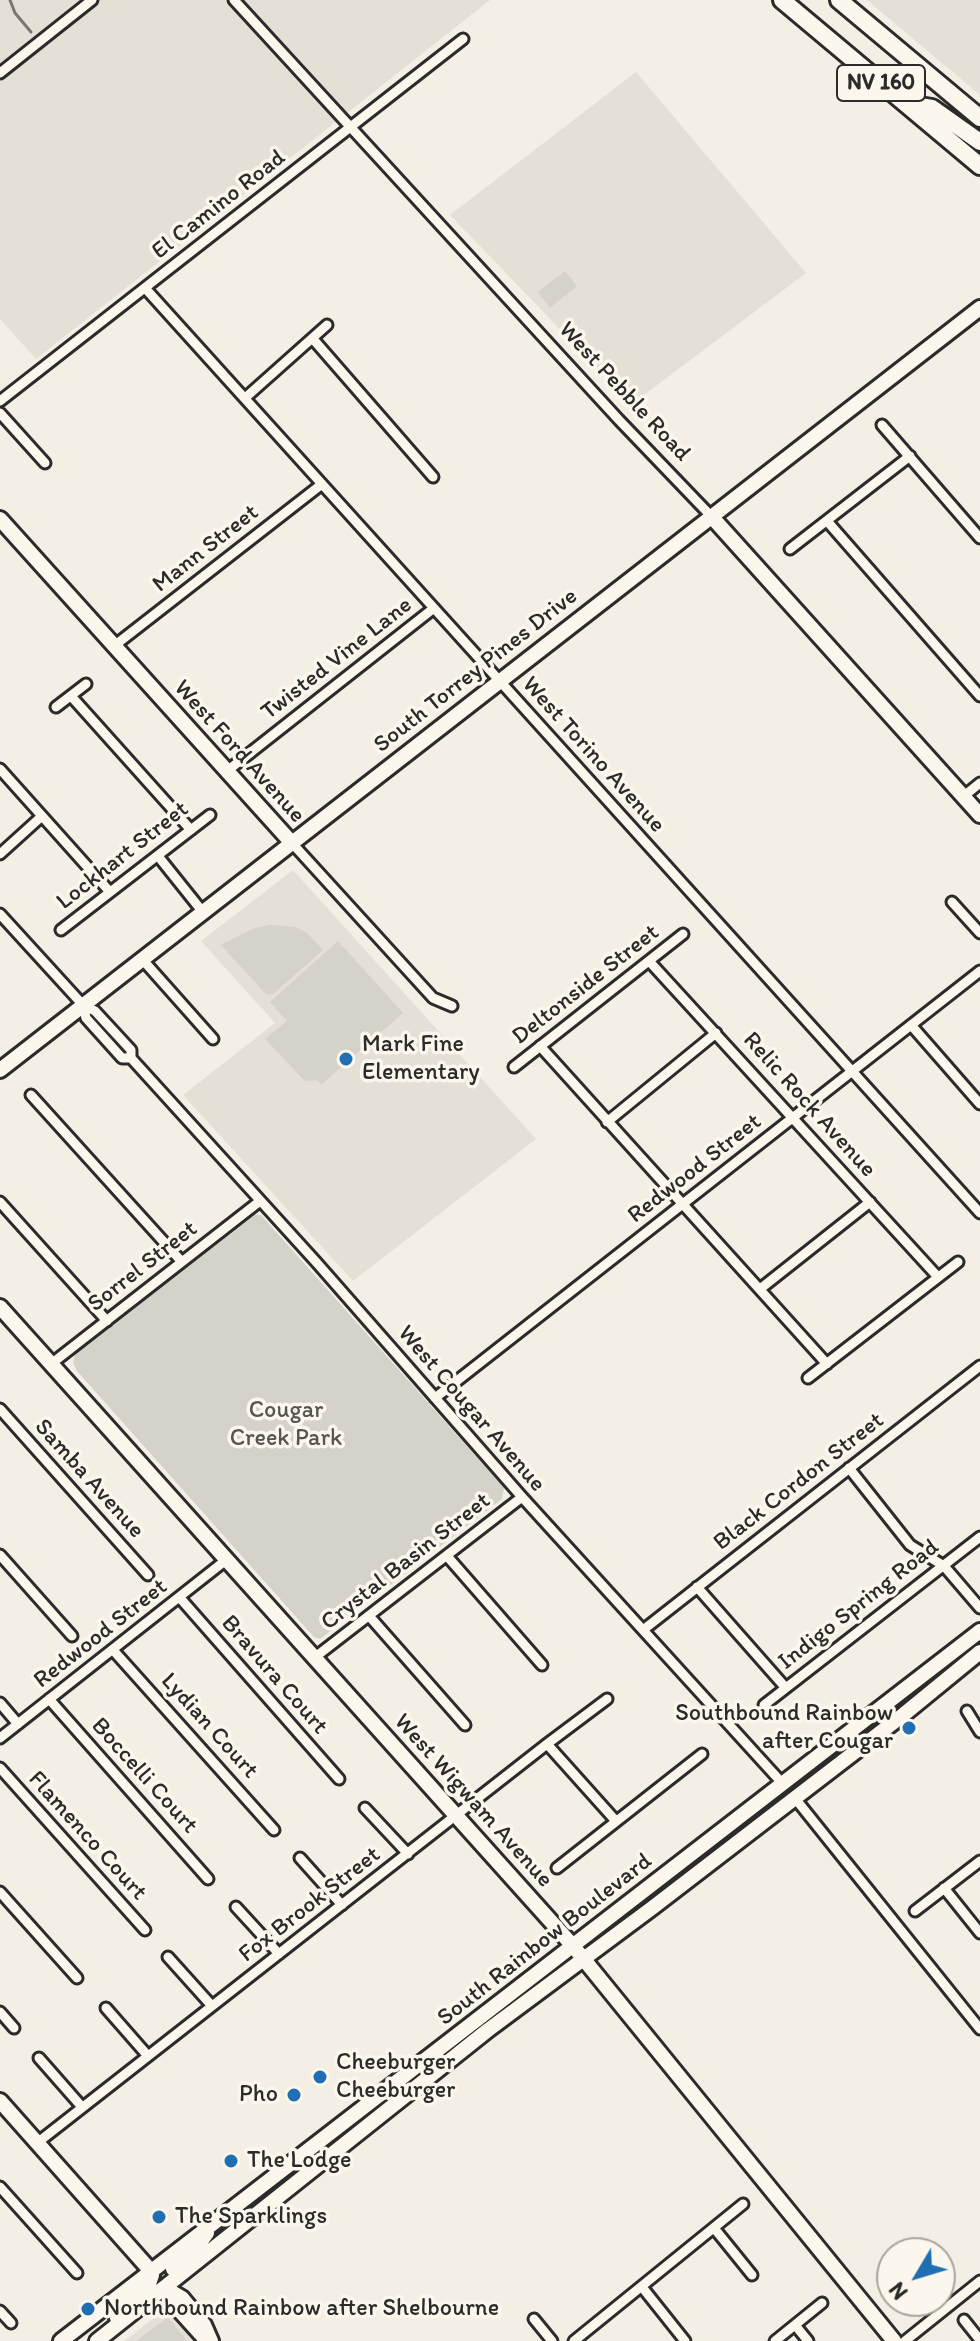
<!DOCTYPE html>
<html>
<head>
<meta charset="utf-8">
<style>
  body { margin:0 }
  #map { position:relative; width:980px; height:2341px; overflow:hidden; background:#f3efe4; font-family:Itim,sans-serif }
  canvas { display:block }
  .north { position:absolute; left:876px; top:2237px; width:80px; height:80px; box-sizing:border-box; background:#fbf7ec; border:2px solid #a8a59f; border-radius:50%; rotate:232deg; font-size:22px; font-weight:700; line-height:32px; text-align:center; color:#2b2b2b }
  .north::after { content:''; display:block; margin:auto; width:28px; height:36px; background:#1f6fb2; clip-path:polygon(50% 0,100% 100%,50% 72%,0 100%) }
</style>
</head>
<body>
<div id="map">
<canvas width="980" height="2341"></canvas>
<div class="north">N</div>
</div>
<script>
const ctx = document.querySelector('canvas').getContext('2d');
ctx.lineJoin = 'round';
function fill(path, color) {
  ctx.fillStyle = color;
  ctx.fill(path, 'evenodd');
}
function poly(rows) {
  const path = new Path2D();
  for (const r of rows) {
    path.moveTo(r[0], r[1]);
    for (let i = 2; i < r.length; i += 2) path.lineTo(r[i], r[i + 1]);
  }
  return path;
}
function strokePath(path, color, width, dash) {
  ctx.strokeStyle = color;
  ctx.lineWidth = width;
  ctx.lineCap = dash ? 'butt' : 'round';
  ctx.setLineDash(dash || []);
  ctx.stroke(path);
}
function write(font, color, halo, rows, align = 'center') {
  ctx.font = font + ' Itim,sans-serif';
  ctx.lineWidth = 7;
  ctx.setLineDash([]);
  ctx.textBaseline = 'middle';
  ctx.strokeStyle = halo;
  ctx.fillStyle = color;
  for (const [text, x, y, turn = 0] of rows) {
    ctx.save();
    ctx.translate(x, y);
    ctx.rotate((+turn || 0) * Math.PI / 180);
    ctx.textAlign = isNaN(turn) ? turn : align;
    if (halo) ctx.strokeText(text, 0, 0);
    ctx.fillText(text, 0, 0);
    ctx.restore();
  }
}
fill(poly([
  [0,0,490,0,36,359,0,319],
  [867,0,980,0,980,95],
  [636,72,806,273,632,404,450,215],
  [293,870,536,1139,353,1281,183,1095,275,1023,201,941],
  [170,2310,195,2341,124,2341,162,2312]
]), '#e4e0d6');
fill(poly([
  [565,271,577,286,550,308,538,292],
  [269,925,296,927,307,933,323,950,272,995,266,994,221,945,252,929],
  [338,941,403,1013,322,1084,316,1080,305,1081,265,1039,287,1021,270,1002],
  [255,1215,261,1215,504,1488,502,1499,320,1639,314,1637,77,1371,73,1363,75,1354],
  [168,2317,187,2341,136,2341]
]), '#d5d2c9');
strokePath(poly([
  [10,0,15,13,31,32]
]), '#787772', 3);
const street = poly([
  [234,0,619,420,711,516],
  [0,73,92,0],
  [145,288,980,1213],
  [313,339,433,477],
  [245,398,327,325],
  [0,401,463,39],
  [0,413,45,463],
  [882,425,980,538],
  [827,521,980,696],
  [790,549,910,456],
  [114,646,322,484],
  [71,696,191,830],
  [56,707,86,684],
  [0,769,110,892],
  [227,771,434,608],
  [964,796,980,783],
  [291,842,433,998,452,1006],
  [0,854,42,816],
  [158,856,202,911],
  [952,902,980,933],
  [0,914,83,1005,95,1011,131,1050,131,1058,317,1263,522,1497,783,1784],
  [61,930,210,815],
  [142,959,213,1039],
  [649,961,938,1277],
  [83,1005,86,1018,122,1058,131,1058],
  [911,1025,980,1104],
  [540,1046,827,1364],
  [514,1067,683,934],
  [31,1095,182,1262],
  [607,1122,716,1033],
  [0,1202,107,1321],
  [760,1289,870,1202],
  [51,1364,260,1201],
  [808,1378,958,1262],
  [435,1398,980,971],
  [0,1409,148,1575],
  [849,1468,910,1545,944,1566,980,1608],
  [0,1555,72,1636],
  [447,1556,542,1665],
  [697,1587,785,1687],
  [180,1598,339,1779],
  [370,1617,465,1725],
  [643,1630,980,1366],
  [113,1650,274,1830],
  [314,1658,522,1497],
  [49,1699,208,1879],
  [0,1703,18,1724],
  [764,1705,980,1537],
  [967,1711,980,1732],
  [0,1738,226,1560],
  [547,1744,615,1820],
  [0,1768,145,1930],
  [794,1797,980,2029],
  [365,1808,408,1854],
  [300,1858,342,1905],
  [557,1868,702,1754],
  [944,1888,980,1933],
  [0,1892,77,1978],
  [236,1907,279,1954],
  [915,1911,980,1861],
  [168,1957,212,2006],
  [106,2008,148,2056],
  [0,2012,14,2028],
  [39,2058,82,2107],
  [37,2143,547,1744,607,1699],
  [0,2187,77,2273],
  [714,2228,752,2275],
  [642,2287,685,2341],
  [0,2311,11,2323],
  [534,2319,552,2341],
  [964,2320,980,2340],
  [795,2325,808,2341],
  [574,2341,743,2204],
  [775,2341,822,2303],
  [905,2341,980,2281]
]);
const secondary = poly([
  [711,516,980,815],
  [0,519,291,842],
  [0,1070,980,308],
  [0,1307,573,1946,894,2341],
  [0,2101,150,2270],
  [165,2288,182,2298,204,2325,211,2341],
  [165,2288,172,2302,207,2341]
]);
const primary = poly([
  [173,2269,194,2251,207,2233],
  [117,2318,128,2303,148,2287,152,2275,150,2270],
  [61,2341,980,1631],
  [97,2341,488,2030,652,1908,903,1715,980,1652]
]);
const highway = poly([
  [782,0,980,166],
  [839,0,980,118],
  [907,104,932,108,980,142]
]);
strokePath(street, '#2b2b2b', 15);
strokePath(secondary, '#2b2b2b', 20);
strokePath(primary, '#2b2b2b', 20);
strokePath(highway, '#2b2b2b', 22);
strokePath(street, '#fbf7ec', 9);
strokePath(secondary, '#fbf7ec', 14);
strokePath(primary, '#fbf7ec', 14);
strokePath(highway, '#fbf7ec', 16);
for (const [x, y, r, color] of [
  [346,1059,8,"#1f6fb2"],
  [909,1728,8,"#1f6fb2"],
  [320,2077,8,"#1f6fb2"],
  [294,2095,8,"#1f6fb2"],
  [231,2161,8,"#1f6fb2"],
  [159,2217,8,"#1f6fb2"],
  [88,2309,8,"#1f6fb2"]
]) {
  const dot = new Path2D();
  dot.arc(x, y, r, 0, 2 * Math.PI);
  ctx.fillStyle = color;
  ctx.fill(dot);
  strokePath(dot, '#fbf7ec', 3);
}
for (const [x, y, w] of [
  [881,83,88]
]) {
  const box = new Path2D();
  box.roundRect(x - w / 2, y - 18, w, 36, 6);
  ctx.fillStyle = '#fbf7ec';
  ctx.fill(box);
  strokePath(box, '#2b2b2b', 2);
}
write('bold 22px', '#2b2b2b', null, [
  ["NV 160",881,83]
]);
write('24px', '#2b2b2b', '#fbf7ec', [
  ["El Camino Road",219,205,-38],
  ["West Pebble Road",624,392,47],
  ["Mann Street",206,549,-38],
  ["Twisted Vine Lane",337,659,-38],
  ["South Torrey Pines Drive",476,671,-38],
  ["West Ford Avenue",239,752,48],
  ["West Torino Avenue",593,755,48],
  ["Lockhart Street",123,856,-38],
  ["Deltonside Street",586,985,-38],
  ["Relic Rock Avenue",809,1105,48],
  ["Redwood Street",695,1169,-38],
  ["Sorrel Street",143,1267,-38],
  ["West Cougar Avenue",471,1409,49],
  ["Samba Avenue",89,1479,48],
  ["Black Cordon Street",799,1482,-38],
  ["Crystal Basin Street",406,1562,-38],
  ["Indigo Spring Road",859,1605,-38],
  ["Redwood Street",101,1634,-38],
  ["Bravura Court",274,1675,49],
  ["Lydian Court",209,1726,48],
  ["Boccelli Court",144,1776,48],
  ["West Wigwam Avenue",473,1801,48],
  ["Flamenco Court",87,1836,48],
  ["Fox Brook Street",310,1905,-38],
  ["South Rainbow Boulevard",545,1940,-38]
]);
write('24px', '#2b2b2b', '#fbf7ec', [
  ["Mark Fine",362,1045],
  ["Elementary",362,1073],
  ["Southbound Rainbow",893,1714,"right"],
  ["after Cougar",893,1742,"right"],
  ["Cheeburger",336,2063],
  ["Cheeburger",336,2091],
  ["Pho",278,2095,"right"],
  ["The Lodge",247,2161],
  ["The Sparklings",175,2217],
  ["Northbound Rainbow after Shelbourne",104,2309]
], 'left');
write('24px', '#565552', '#fbf7ec', [
  ["Cougar",286,1411],
  ["Creek Park",286,1439]
]);
</script>
</body>
</html>
